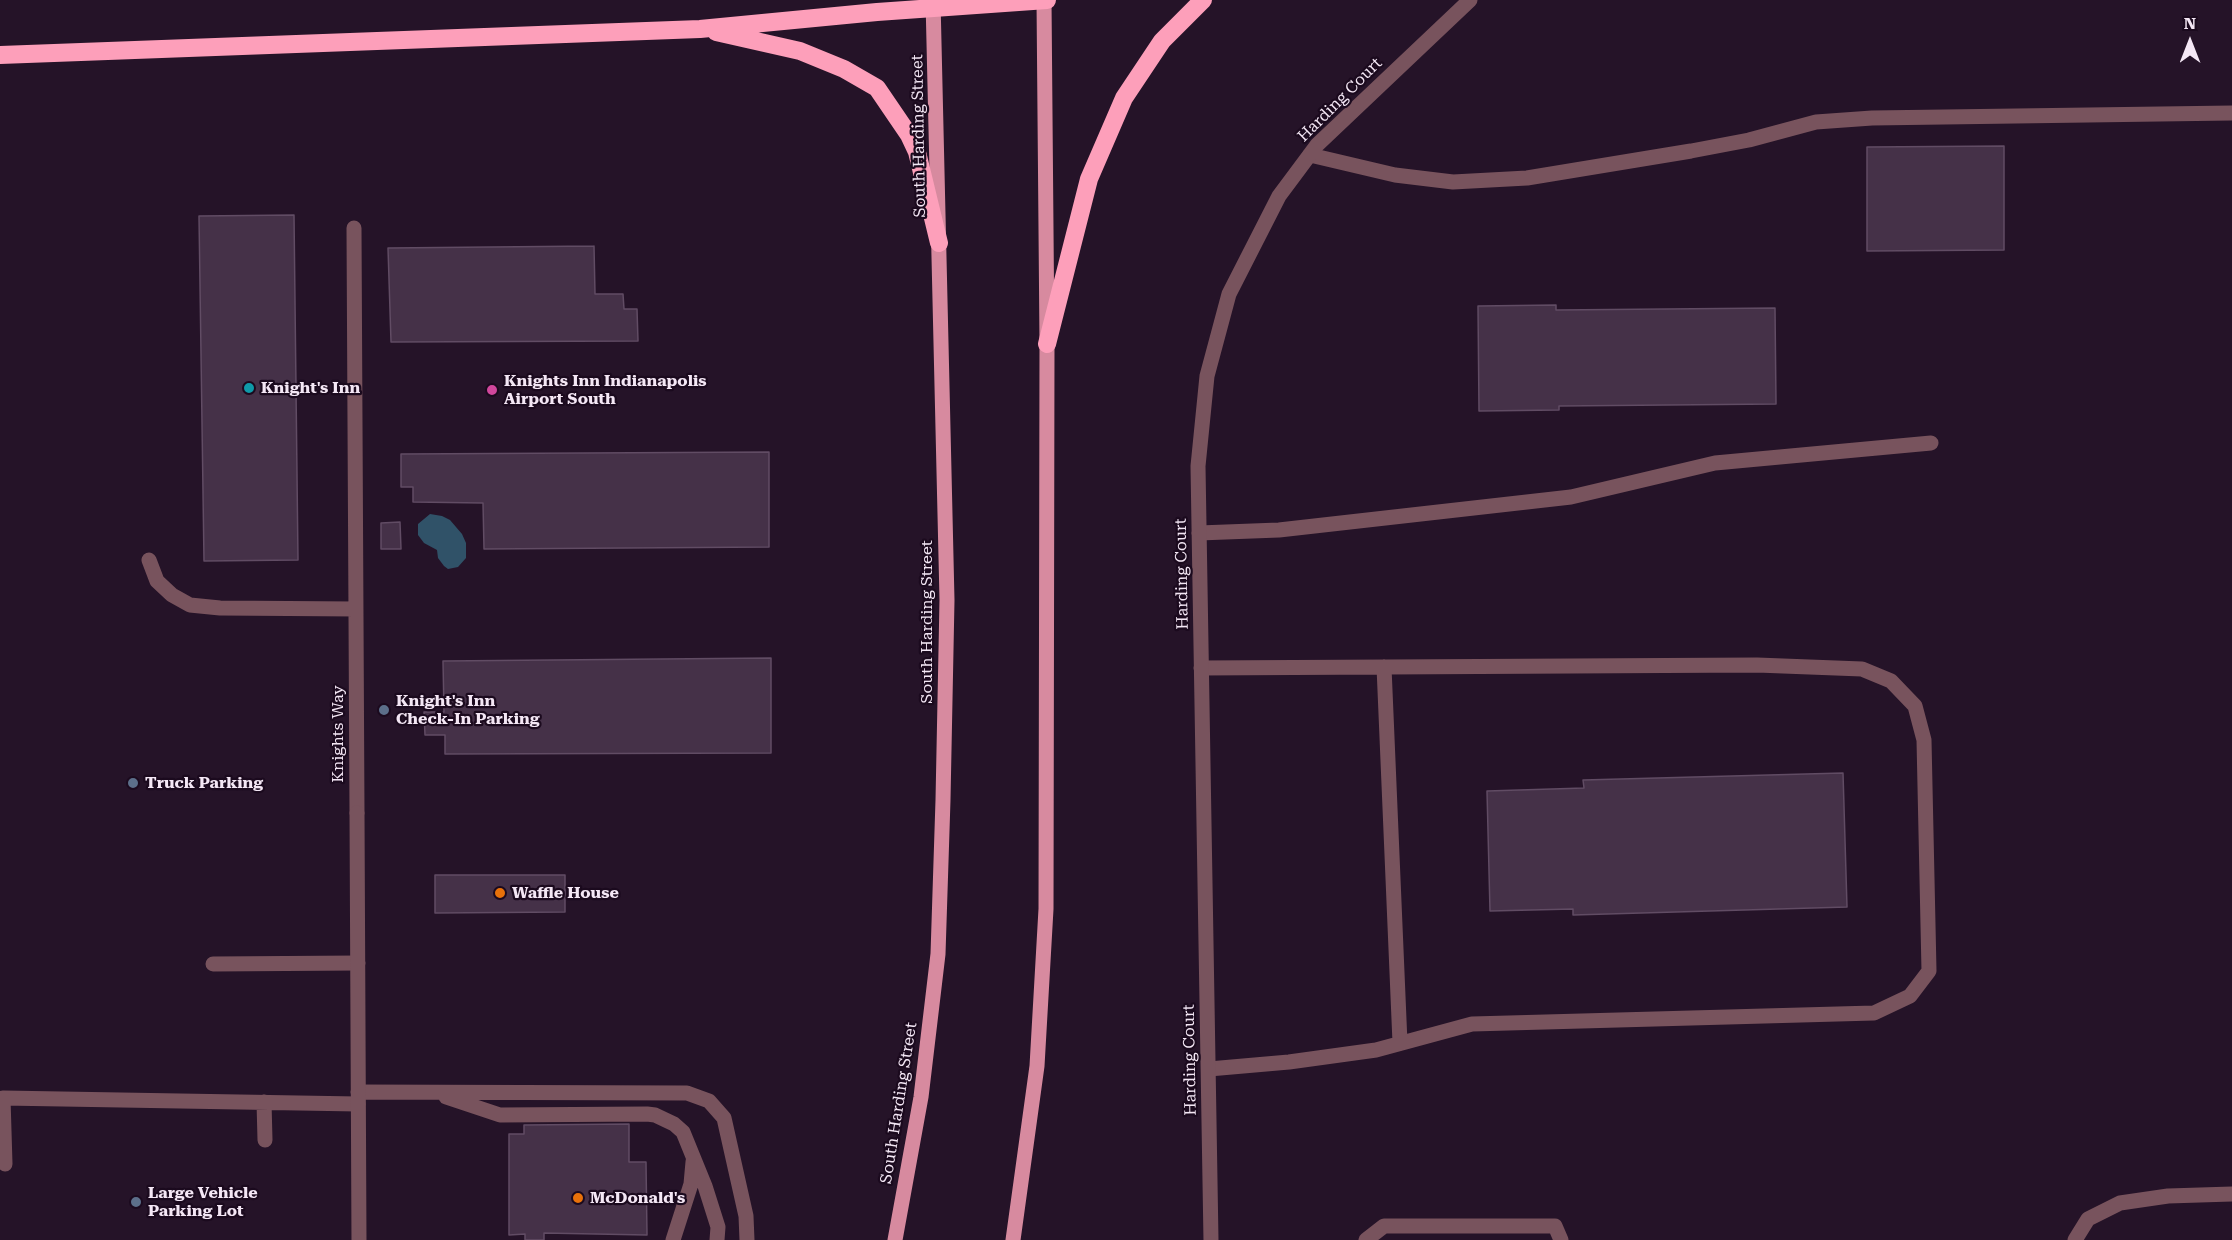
<!DOCTYPE html>
<html>
<head>
<meta charset="utf-8">
<style>
  body { margin:0 }
  #map { position:relative; width:2232px; height:1240px; overflow:hidden; background:#251328; font-family:"Roboto Serif",serif }
  canvas { display:block }
  .north { position:absolute; left:2160px; top:12px; width:60px; height:60px; -webkit-text-stroke:4px #1b0a1e; paint-order:stroke; rotate:0deg; font-size:16px; font-weight:700; line-height:24px; text-align:center; color:#f4e7f5 }
  .north::after { content:''; display:block; margin:auto; width:21px; height:27px; background:#f4e7f5; clip-path:polygon(50% 0,100% 100%,50% 72%,0 100%) }
</style>
</head>
<body>
<div id="map">
<canvas width="2232" height="1240"></canvas>
<div class="north">N</div>
</div>
<script>
const ctx = document.querySelector('canvas').getContext('2d');
ctx.lineJoin = 'round';
function fill(path, color) {
  ctx.fillStyle = color;
  ctx.fill(path, 'evenodd');
}
function poly(rows) {
  const path = new Path2D();
  for (const r of rows) {
    path.moveTo(r[0], r[1]);
    for (let i = 2; i < r.length; i += 2) path.lineTo(r[i], r[i + 1]);
  }
  return path;
}
function strokePath(path, color, width, dash) {
  ctx.strokeStyle = color;
  ctx.lineWidth = width;
  ctx.lineCap = dash ? 'butt' : 'round';
  ctx.setLineDash(dash || []);
  ctx.stroke(path);
}
function write(font, color, halo, rows, align = 'center') {
  ctx.font = font + ' "Roboto Serif",serif';
  ctx.lineWidth = 4.5;
  ctx.setLineDash([]);
  ctx.textBaseline = 'middle';
  ctx.strokeStyle = halo;
  ctx.fillStyle = color;
  for (const [text, x, y, turn = 0] of rows) {
    ctx.save();
    ctx.translate(x, y);
    ctx.rotate((+turn || 0) * Math.PI / 180);
    ctx.textAlign = isNaN(turn) ? turn : align;
    if (halo) ctx.strokeText(text, 0, 0);
    ctx.fillText(text, 0, 0);
    ctx.restore();
  }
}
fill(poly([
  [430,514,442,516,450,520,462,534,466,543,466,558,458,567,448,569,444,566,438,558,437,550,424,543,418,535,418,524]
]), '#305268');
const building = poly([
  [2004,146,2004,250,1867,251,1867,147,2004,146],
  [294,215,298,560,204,561,199,216,294,215],
  [594,246,595,294,623,294,624,309,637,309,638,341,391,342,388,248,594,246],
  [1556,305,1556,310,1775,308,1776,404,1559,406,1559,410,1479,411,1478,306,1556,305],
  [769,452,769,547,484,549,483,503,413,502,413,487,401,487,401,454,769,452],
  [400,522,401,549,381,549,381,523,400,522],
  [771,658,771,753,445,754,445,735,425,735,424,712,444,712,443,661,771,658],
  [1843,773,1847,907,1573,915,1573,909,1490,911,1487,791,1584,788,1583,780,1843,773],
  [435,875,565,875,565,912,435,913,435,875],
  [629,1124,629,1162,646,1162,647,1235,544,1233,544,1240,525,1240,525,1234,509,1235,509,1134,524,1134,524,1125,629,1124]
]);
fill(building, '#453148');
strokePath(building, '#614c64', 1.5);
strokePath(poly([
  [1310,155,1395,175,1453,182,1527,178,1691,151,1749,140,1816,122,1872,118,2232,113],
  [354,228,357,813],
  [1199,533,1279,530,1571,497,1715,463,1931,443],
  [149,560,157,581,172,595,190,605,220,608,356,609],
  [1384,667,1400,1043],
  [1201,668,1757,665,1862,669,1891,681,1915,706,1924,740,1929,971,1910,996,1874,1013,1472,1024,1376,1050,1289,1062,1209,1069],
  [213,964,358,963],
  [358,1092,687,1093,709,1101,724,1118,746,1216,747,1240],
  [446,1097,500,1115,647,1114,655,1115,674,1124,683,1132,705,1186,718,1227,717,1240],
  [264,1102,265,1140],
  [5,1164,3,1098,358,1104],
  [673,1240,691,1184,693,1162],
  [1366,1240,1384,1226,1555,1226,1561,1240],
  [2075,1240,2088,1219,2120,1203,2168,1196,2232,1194]
]), '#78535d', 15);
strokePath(poly([
  [357,813,359,1240],
  [1211,1240,1198,466,1207,376,1229,294,1279,196,1317,145,1470,0]
]), '#78535d', 15);
strokePath(poly([
  [895,1240,921,1097,938,954,943,800,947,600,933,0],
  [1013,1240,1037,1066,1046,909,1047,344,1044,0]
]), '#d78a9f', 15);
strokePath(poly([
  [716,32,800,51,844,69,877,88,909,135,917,152,939,243],
  [0,55,700,29,877,12,1047,0],
  [1047,344,1089,179,1124,98,1162,41,1203,0]
]), '#fd9fba', 18);
for (const [x, y, r, color] of [
  [249,388,6,"#0f9aa8"],
  [492,390,6,"#d1479c"],
  [384,710,6,"#5c6f8a"],
  [133,783,6,"#5c6f8a"],
  [500,893,6,"#e8710a"],
  [578,1198,6,"#e8710a"],
  [136,1202,6,"#5c6f8a"]
]) {
  const dot = new Path2D();
  dot.arc(x, y, r, 0, 2 * Math.PI);
  ctx.fillStyle = color;
  ctx.fill(dot);
  strokePath(dot, '#1b0a1e', 2);
}
write('16px', '#f4e7f5', '#1b0a1e', [
  ["Harding Court",1340,100,-45],
  ["South Harding Street",919,136,-91],
  ["Harding Court",1182,574,-91],
  ["South Harding Street",927,622,-90],
  ["Knights Way",338,734,-90],
  ["Harding Court",1190,1060,-91],
  ["South Harding Street",899,1103,-81]
]);
write('bold 16px', '#f4e7f5', '#1b0a1e', [
  ["Knights Inn Indianapolis",504,381],
  ["Airport South",504,399],
  ["Knight's Inn",261,388],
  ["Knight's Inn",396,701],
  ["Check-In Parking",396,719],
  ["Truck Parking",145,783],
  ["Waffle House",512,893],
  ["Large Vehicle",148,1193],
  ["Parking Lot",148,1211],
  ["McDonald's",590,1198]
], 'left');
</script>
</body>
</html>
